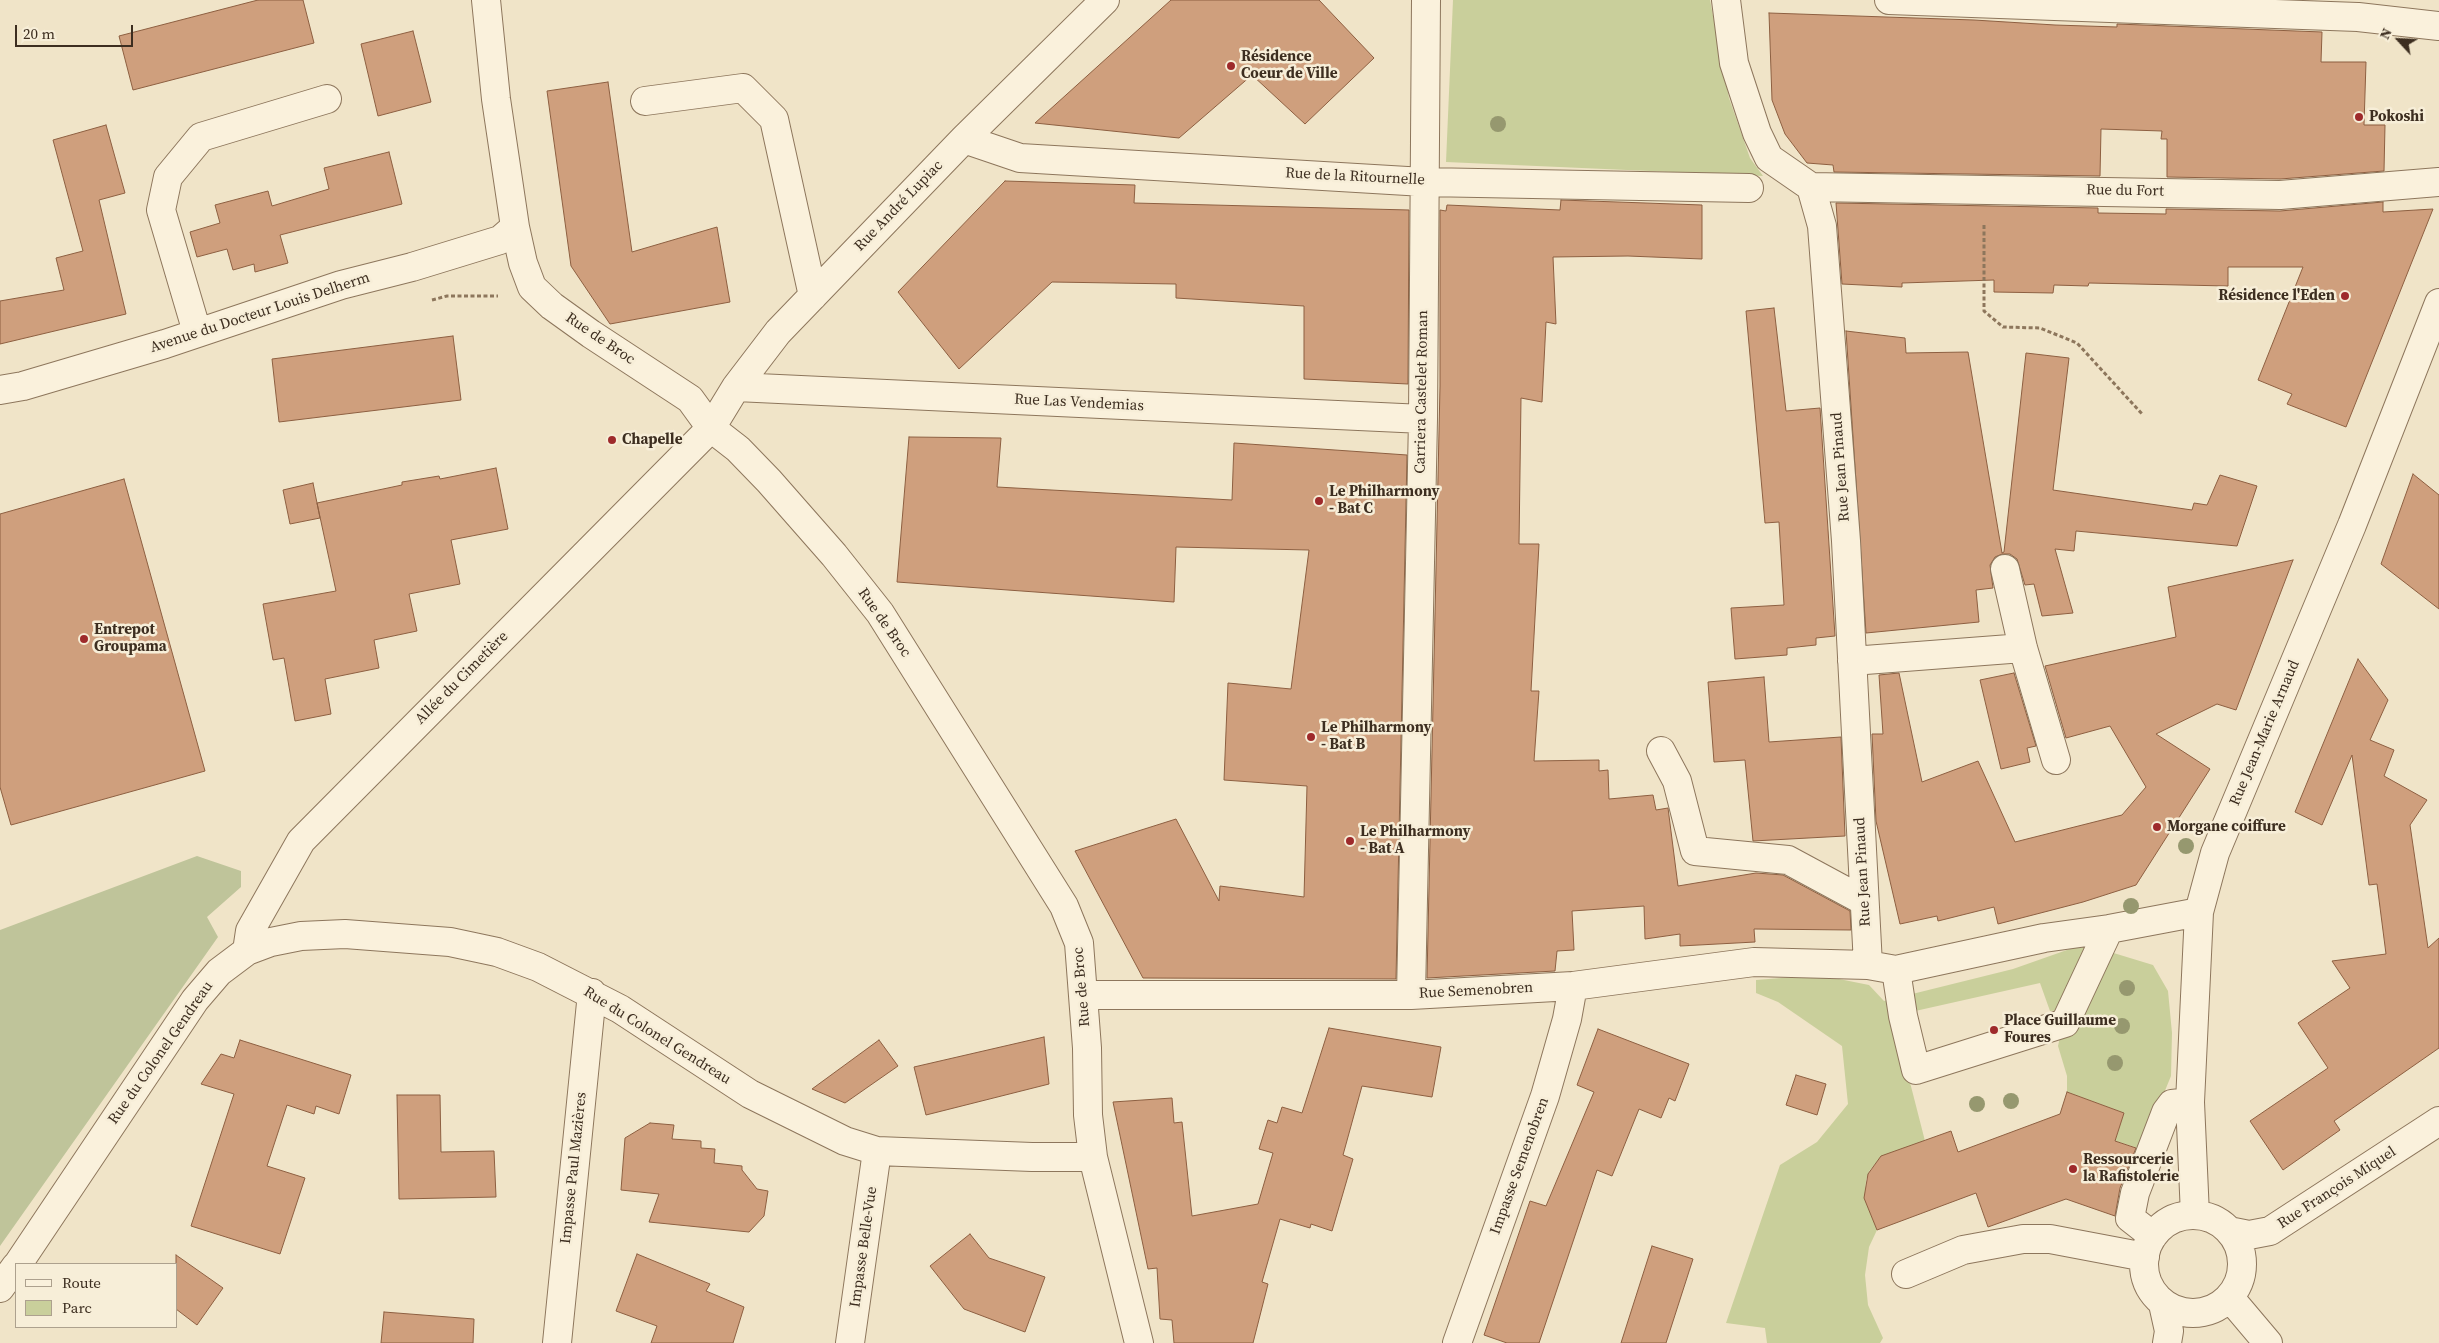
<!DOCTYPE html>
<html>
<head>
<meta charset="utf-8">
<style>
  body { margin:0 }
  #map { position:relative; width:2439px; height:1343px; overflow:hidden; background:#f0e4c8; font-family:"Source Serif 4",serif }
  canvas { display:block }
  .legend { position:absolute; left:15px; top:1263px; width:162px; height:65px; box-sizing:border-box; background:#f7eed8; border:1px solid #ada18e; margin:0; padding:6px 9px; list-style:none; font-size:15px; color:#3d2e20 }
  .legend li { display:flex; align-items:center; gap:10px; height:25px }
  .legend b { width:25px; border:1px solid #ada18e }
  .north { position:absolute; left:2374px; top:15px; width:50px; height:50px; -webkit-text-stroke:4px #f7eed8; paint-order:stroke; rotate:295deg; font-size:14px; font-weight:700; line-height:20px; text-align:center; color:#3d2e20 }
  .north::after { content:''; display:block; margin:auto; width:18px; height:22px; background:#3d2e20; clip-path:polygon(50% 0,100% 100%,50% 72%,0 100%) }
  .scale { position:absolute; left:15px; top:25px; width:118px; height:22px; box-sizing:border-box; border:2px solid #3d2e20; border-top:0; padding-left:6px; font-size:15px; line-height:18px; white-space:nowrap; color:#3d2e20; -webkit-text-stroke:4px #f7eed8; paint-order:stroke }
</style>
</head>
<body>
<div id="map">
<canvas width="2439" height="1343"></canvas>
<ul class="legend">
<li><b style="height:6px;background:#faf1dc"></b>Route</li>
<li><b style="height:14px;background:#c9cf9b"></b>Parc</li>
</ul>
<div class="north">N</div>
<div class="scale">20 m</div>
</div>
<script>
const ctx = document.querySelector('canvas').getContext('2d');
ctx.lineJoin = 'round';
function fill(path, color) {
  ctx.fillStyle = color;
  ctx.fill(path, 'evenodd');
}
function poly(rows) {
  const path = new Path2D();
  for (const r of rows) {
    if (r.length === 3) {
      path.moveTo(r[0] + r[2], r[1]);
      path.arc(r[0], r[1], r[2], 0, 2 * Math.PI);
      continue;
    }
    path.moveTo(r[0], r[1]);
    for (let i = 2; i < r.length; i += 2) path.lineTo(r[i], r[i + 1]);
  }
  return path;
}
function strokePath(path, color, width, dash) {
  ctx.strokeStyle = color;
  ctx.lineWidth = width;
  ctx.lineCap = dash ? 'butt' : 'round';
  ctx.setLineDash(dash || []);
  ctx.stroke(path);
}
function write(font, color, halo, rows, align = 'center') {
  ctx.font = font + ' "Source Serif 4",serif';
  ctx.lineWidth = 5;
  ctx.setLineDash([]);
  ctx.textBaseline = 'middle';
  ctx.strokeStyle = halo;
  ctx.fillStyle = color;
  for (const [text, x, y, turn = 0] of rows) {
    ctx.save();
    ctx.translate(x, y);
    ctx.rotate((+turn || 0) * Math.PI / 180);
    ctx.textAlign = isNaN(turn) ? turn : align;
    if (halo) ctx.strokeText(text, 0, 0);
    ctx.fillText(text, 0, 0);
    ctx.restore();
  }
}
fill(poly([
  [1453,0,1710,0,1729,98,1750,158,1763,176,1446,162],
  [2084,944,2153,965,2168,991,2172,1033,2171,1076,2141,1149,2115,1141,2124,1113,2067,1092,2067,1076,2058,1046,2066,1010,2050,1011,2040,983,1893,1016,1925,1141,1882,1156,1870,1170,1866,1180,1865,1199,1877,1230,1869,1247,1865,1275,1868,1305,1883,1338,1880,1343,1767,1343,1765,1328,1726,1323,1780,1165,1817,1142,1848,1104,1842,1046,1778,1002,1756,993,1756,980,1819,975,1869,985,1884,1001,2013,969]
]), '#c9cf9b');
fill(poly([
  [197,856,241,871,241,887,207,917,218,937,0,1246,0,930]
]), '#bfc49a');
const building = poly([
  [258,0,303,0,314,43,133,90,119,36,258,0],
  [1171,0,1319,0,1374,58,1305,124,1252,75,1179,138,1035,123,1171,0],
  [1769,13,1974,20,2055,25,2117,27,2117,24,2322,32,2321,62,2366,62,2364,125,2385,125,2384,171,2280,179,2167,177,2167,139,2161,139,2162,131,2101,129,2100,176,1834,172,1833,165,1807,163,1785,134,1772,100,1769,13],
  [413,31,431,102,378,116,361,44,413,31],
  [608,82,632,252,717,227,730,302,610,324,571,266,547,91,608,82],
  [106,125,125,193,99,200,126,314,0,344,0,301,64,290,56,258,83,251,53,140,106,125],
  [389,152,402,204,280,235,288,263,255,272,254,264,233,270,227,249,197,257,190,232,220,223,215,205,268,191,272,206,329,189,324,168,389,152],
  [1005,181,1135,185,1134,203,1409,210,1408,384,1304,379,1304,306,1176,298,1176,284,1052,282,959,369,898,292,1005,181],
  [1561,200,1702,205,1702,259,1628,256,1553,257,1556,324,1546,322,1542,402,1521,398,1519,544,1539,544,1531,691,1539,691,1534,761,1599,760,1599,771,1608,770,1609,799,1653,795,1656,810,1668,808,1678,886,1756,873,1783,875,1850,911,1851,930,1754,929,1755,942,1680,946,1680,934,1645,939,1644,906,1572,911,1574,950,1557,951,1555,971,1427,978,1440,386,1440,210,1446,211,1447,205,1560,210,1561,200],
  [2383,202,2383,212,2433,209,2346,427,2287,404,2292,394,2258,380,2303,267,2228,267,2228,286,2089,283,2088,286,2054,285,2053,293,1994,292,1994,280,1902,283,1902,287,1842,284,1836,203,2098,208,2098,213,2166,214,2166,209,2280,211,2383,202],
  [1774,308,1786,411,1820,408,1835,636,1816,638,1816,645,1787,648,1787,655,1735,659,1731,608,1784,605,1779,522,1765,523,1746,311,1774,308],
  [1846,331,1905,338,1906,353,1968,352,2002,553,2004,552,2026,353,2069,358,2053,490,2192,510,2194,503,2207,505,2220,475,2257,486,2237,546,2076,531,2074,551,2055,549,2073,613,2042,616,2034,584,2025,585,2017,559,2010,554,2002,554,1995,557,1990,565,1993,588,1976,590,1979,622,1866,633,1846,331],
  [453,336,461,400,279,422,272,359,453,336],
  [909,437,1001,438,997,487,1232,500,1234,443,1407,455,1396,979,1143,978,1075,851,1176,819,1219,901,1220,886,1304,897,1307,786,1224,780,1228,683,1291,689,1309,550,1176,547,1174,602,897,582,909,437],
  [496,468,508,529,451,540,460,584,409,594,417,631,374,640,379,668,325,679,331,714,295,721,284,658,273,660,263,604,336,591,317,503,402,485,402,482,439,476,440,479,496,468],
  [2413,474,2439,495,2439,609,2381,564,2413,474],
  [124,479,205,771,11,825,0,787,0,514,124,479],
  [313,483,320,518,290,524,283,490,313,483],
  [2293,560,2236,710,2217,704,2156,734,2210,769,2136,885,2083,902,1998,924,1994,907,1938,921,1937,916,1900,924,1876,821,1872,734,1883,734,1879,675,1899,673,1922,782,1978,761,2015,842,2122,815,2146,787,2110,726,2066,738,2045,666,2176,637,2168,587,2293,560],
  [2358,659,2388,700,2370,740,2394,750,2384,776,2427,800,2410,825,2428,948,2439,938,2439,1048,2334,1121,2340,1130,2283,1170,2250,1121,2328,1068,2298,1023,2350,988,2332,961,2386,954,2377,884,2369,885,2352,755,2322,825,2295,812,2358,659],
  [2014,673,2036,746,2027,748,2030,762,2001,769,1980,680,2014,673],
  [1764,677,1769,742,1841,737,1845,836,1753,841,1745,760,1714,762,1708,682,1764,677],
  [1329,1028,1441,1047,1432,1097,1362,1086,1343,1155,1353,1159,1332,1231,1311,1224,1310,1228,1280,1219,1262,1282,1268,1284,1253,1343,1174,1343,1172,1320,1160,1319,1157,1268,1148,1269,1113,1102,1172,1098,1174,1123,1182,1122,1192,1216,1258,1204,1273,1153,1259,1149,1268,1120,1277,1123,1282,1107,1302,1113,1329,1028],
  [1598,1029,1689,1064,1675,1101,1669,1098,1661,1118,1639,1109,1612,1176,1597,1170,1539,1343,1507,1343,1484,1335,1530,1201,1546,1206,1594,1092,1577,1085,1598,1029],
  [1044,1037,1049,1084,926,1115,914,1067,1044,1037],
  [240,1040,351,1075,339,1114,316,1106,314,1114,287,1105,267,1166,305,1178,280,1254,191,1226,234,1094,201,1084,221,1054,234,1058,240,1040],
  [879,1040,898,1066,845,1103,812,1089,879,1040],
  [1796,1075,1826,1084,1817,1115,1786,1105,1796,1075],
  [2067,1092,2124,1113,2115,1141,2136,1148,2120,1188,2115,1216,2066,1199,1988,1227,1976,1193,1877,1230,1864,1198,1868,1174,1881,1156,1951,1131,1958,1152,2060,1114,2067,1092],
  [397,1095,440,1095,441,1152,494,1151,496,1197,399,1199,397,1095],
  [650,1123,674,1125,672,1139,701,1141,701,1148,715,1149,714,1163,742,1166,742,1170,757,1189,768,1191,764,1216,749,1232,649,1222,659,1194,621,1190,625,1138,650,1123],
  [970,1234,989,1258,1045,1277,1025,1332,964,1309,930,1266,970,1234],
  [1652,1246,1693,1259,1666,1343,1621,1343,1652,1246],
  [637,1254,710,1284,706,1291,744,1307,733,1343,651,1343,657,1326,616,1311,637,1254],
  [176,1255,223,1288,197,1325,176,1309,176,1255],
  [384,1312,474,1319,473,1343,381,1343,384,1312]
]);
fill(building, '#cf9f7d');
strokePath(building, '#8d5f41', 1);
const minor = poly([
  [486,0,496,99,515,227,523,263,532,287,552,306,591,334,690,399,711,428,738,449,769,481,834,555,880,613,1064,906,1079,943,1087,1048,1088,1115,1093,1157,1139,1343],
  [1726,0,1734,63,1757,133,1769,158,1811,187,1822,226,1846,541,1868,965],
  [1889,0,2358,17,2439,26],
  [645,101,743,88,774,119,813,296],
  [964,139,1020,158,1424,182,1749,188],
  [1811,187,2280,195,2439,182],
  [197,332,161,210,168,177,201,137,327,99],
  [736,387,1423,419],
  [0,390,23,386,165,344,341,285,412,267,500,240,515,227],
  [2005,569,2023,648,2056,760],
  [1852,661,2023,648],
  [1661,751,1677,781,1695,851,1788,860,1864,901],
  [247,951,250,931,301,841,711,428,736,387,778,332,964,139,1105,0],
  [1896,970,1903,1016,1916,1070,2065,1023,2109,929],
  [1083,995,1411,995,1573,986,1754,962,1868,965,1896,970,2044,938,2109,929,2199,912],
  [1411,995,1423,419,1426,0],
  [2193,1264,49],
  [2195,1215,2190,1102,2199,912,2215,853,2352,525,2439,303],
  [2229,1231,2249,1235,2270,1231,2439,1121],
  [2153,1236,2130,1218,2135,1193,2166,1112,2172,1104,2190,1102],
  [18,1264,195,1000,219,972,247,951,271,942,301,936,345,934,450,942,497,952,538,967,620,1009,750,1094,845,1141,877,1151,1032,1157,1093,1157],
  [1906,1274,1963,1250,2023,1239,2050,1239,2145,1257],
  [0,1288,16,1266],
  [2230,1298,2268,1343],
  [2163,1304,2169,1331,2167,1343],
  [557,1343,592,993],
  [850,1343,877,1151],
  [1457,1343,1545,1096,1567,1019,1573,986]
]);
strokePath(minor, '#8d765c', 30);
strokePath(poly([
  [1984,225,1984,311,2003,327,2040,328,2077,343,2143,415],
  [432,300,447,296,498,296]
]), '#8d765c', 3, [4, 2.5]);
strokePath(minor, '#faf1dc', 28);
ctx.fillStyle = '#96986f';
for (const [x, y] of [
  [1498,124],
  [2186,846],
  [2131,906],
  [2127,988],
  [2122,1026],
  [2115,1063],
  [2011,1101],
  [1977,1104]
]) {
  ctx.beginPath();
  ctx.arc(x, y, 8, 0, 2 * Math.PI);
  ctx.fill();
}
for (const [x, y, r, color] of [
  [1231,66,5,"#9e2a2b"],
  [2359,117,5,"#9e2a2b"],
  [2345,296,5,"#9e2a2b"],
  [612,440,5,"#9e2a2b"],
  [1319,501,5,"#9e2a2b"],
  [84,639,5,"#9e2a2b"],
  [1311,737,5,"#9e2a2b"],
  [2157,827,5,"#9e2a2b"],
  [1350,841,5,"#9e2a2b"],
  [1994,1030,5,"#9e2a2b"],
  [2073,1169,5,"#9e2a2b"]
]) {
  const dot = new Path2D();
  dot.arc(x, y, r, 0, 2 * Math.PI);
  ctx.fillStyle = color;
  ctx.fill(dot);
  strokePath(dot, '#f7eed8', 2);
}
write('bold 15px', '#3d2e20', '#f7eed8', [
  ["Résidence",1241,57],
  ["Coeur de Ville",1241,74],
  ["Pokoshi",2369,117],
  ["Résidence l'Eden",2335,296,"right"],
  ["Chapelle",622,440],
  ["Le Philharmony",1329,492],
  ["- Bat C",1329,509],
  ["Entrepot",94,630],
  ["Groupama",94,647],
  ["Le Philharmony",1321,728],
  ["- Bat B",1321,745],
  ["Morgane coiffure",2167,827],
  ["Le Philharmony",1360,832],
  ["- Bat A",1360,849],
  ["Place Guillaume",2004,1021],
  ["Foures",2004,1038],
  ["Ressourcerie",2083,1160],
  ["la Rafistolerie",2083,1177]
], 'left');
write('15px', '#3d2e20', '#f7eed8', [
  ["Rue de la Ritournelle",1355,177,3],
  ["Rue du Fort",2125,191,1],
  ["Rue André Lupiac",899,206,-46],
  ["Avenue du Docteur Louis Delherm",260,313,-18],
  ["Rue de Broc",600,339,34],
  ["Carriera Castelet Roman",1422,392,-89],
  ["Rue Las Vendemias",1079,403,3],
  ["Rue Jean Pinaud",1841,467,-94],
  ["Rue de Broc",884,623,55],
  ["Allée du Cimetière",462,678,-45],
  ["Rue Jean-Marie Arnaud",2265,733,-67],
  ["Rue Jean Pinaud",1863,872,-93],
  ["Rue de Broc",1082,987,-95],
  ["Rue Semenobren",1476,991,-3],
  ["Rue du Colonel Gendreau",657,1036,32],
  ["Rue du Colonel Gendreau",161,1053,-55],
  ["Impasse Semenobren",1520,1166,-70],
  ["Impasse Paul Mazières",574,1168,-84],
  ["Rue François Miquel",2337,1188,-33],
  ["Impasse Belle-Vue",864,1247,-82]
]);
</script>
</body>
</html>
